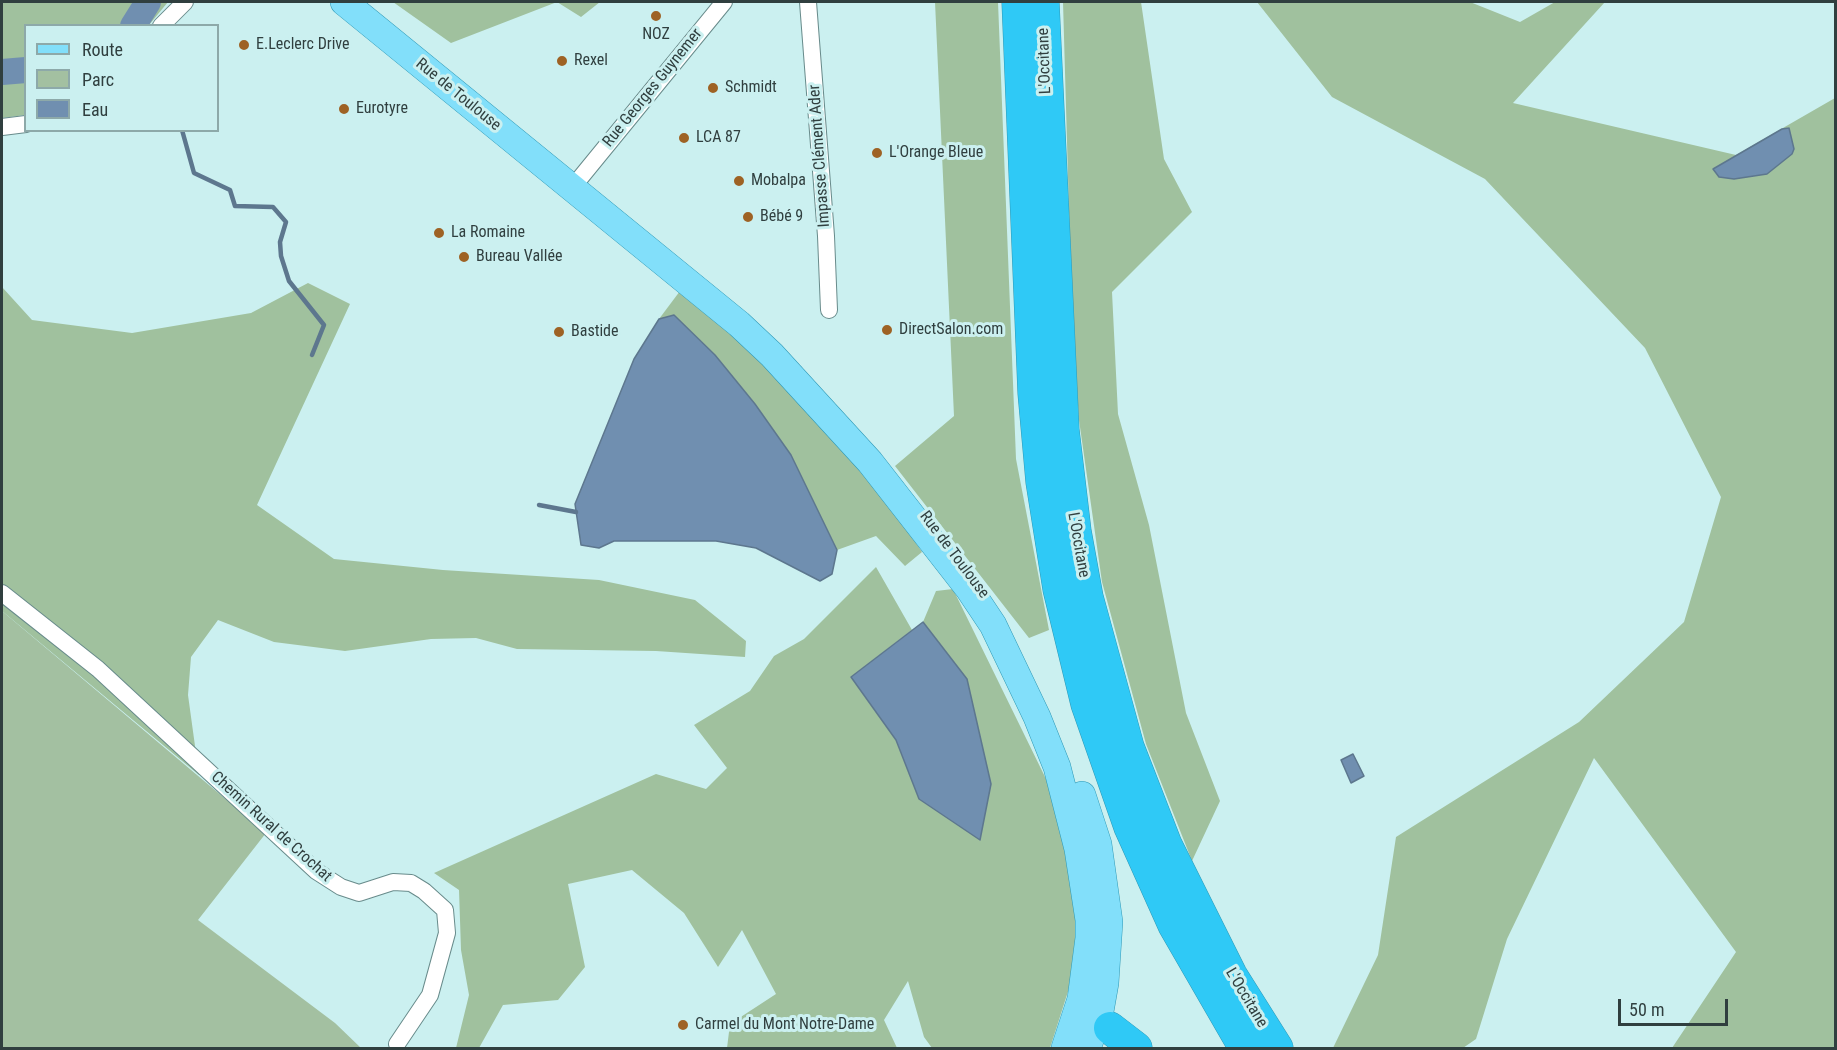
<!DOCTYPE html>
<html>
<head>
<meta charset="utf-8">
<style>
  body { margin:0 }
  #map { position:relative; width:1837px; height:1050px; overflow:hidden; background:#cbf0f0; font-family:"Roboto Condensed",sans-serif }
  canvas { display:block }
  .frame { position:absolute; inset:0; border:3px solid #303f3f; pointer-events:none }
  .legend { position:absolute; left:24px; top:24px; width:195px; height:108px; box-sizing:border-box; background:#cbf0f0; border:2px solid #8da9a9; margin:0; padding:8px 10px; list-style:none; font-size:18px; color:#303f3f }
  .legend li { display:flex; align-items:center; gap:12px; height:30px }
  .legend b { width:30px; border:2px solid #8da9a9 }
  .scale { position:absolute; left:1618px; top:999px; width:110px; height:27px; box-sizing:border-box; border:3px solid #303f3f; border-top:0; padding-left:8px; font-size:18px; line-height:21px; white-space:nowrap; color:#303f3f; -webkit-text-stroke:4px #cbf0f0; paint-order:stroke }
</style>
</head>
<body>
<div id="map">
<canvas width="1837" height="1050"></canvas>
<div class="frame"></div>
<ul class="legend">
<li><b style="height:8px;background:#82dffa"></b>Route</li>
<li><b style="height:16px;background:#a3c0a1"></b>Parc</li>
<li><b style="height:16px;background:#708fb0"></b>Eau</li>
</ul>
<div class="scale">50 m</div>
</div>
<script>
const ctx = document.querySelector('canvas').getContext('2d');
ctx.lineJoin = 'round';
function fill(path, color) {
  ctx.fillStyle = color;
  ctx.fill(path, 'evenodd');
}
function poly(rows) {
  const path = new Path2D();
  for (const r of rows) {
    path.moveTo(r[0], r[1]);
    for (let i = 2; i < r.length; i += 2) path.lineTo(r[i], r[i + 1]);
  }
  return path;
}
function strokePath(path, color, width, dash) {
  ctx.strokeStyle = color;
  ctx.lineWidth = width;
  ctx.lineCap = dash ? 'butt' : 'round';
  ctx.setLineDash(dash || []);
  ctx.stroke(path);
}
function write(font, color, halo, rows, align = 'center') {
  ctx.font = font + ' "Roboto Condensed",sans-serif';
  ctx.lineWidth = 6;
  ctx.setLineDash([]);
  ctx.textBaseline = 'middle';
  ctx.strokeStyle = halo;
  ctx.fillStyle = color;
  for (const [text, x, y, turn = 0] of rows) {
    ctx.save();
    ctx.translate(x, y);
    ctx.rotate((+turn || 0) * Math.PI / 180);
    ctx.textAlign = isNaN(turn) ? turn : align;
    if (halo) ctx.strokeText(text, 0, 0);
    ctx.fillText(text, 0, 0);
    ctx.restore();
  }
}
fill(poly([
  [2,611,266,833,198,920,335,1023,361,1048,2,1048]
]), '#a3c0a1');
fill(poly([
  [2,2,168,2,149,25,26,26,25,115,2,118],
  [393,2,600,2,581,17,557,2,451,43],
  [935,2,998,2,1016,459,1049,630,1029,638,895,466,954,416],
  [1063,2,1141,2,1164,159,1192,212,1112,292,1118,414,1149,525,1186,713,1220,801,1192,861,1146,744,1102,582,1079,420,1072,317],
  [1257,2,1470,2,1520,22,1555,2,1605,2,1513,103,1736,155,1835,98,1835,1048,1672,1048,1736,952,1594,758,1507,939,1476,1039,1463,1048,1333,1048,1378,955,1396,837,1579,722,1684,622,1721,497,1645,348,1485,179,1332,97],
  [308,283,350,304,257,505,334,559,443,570,599,580,695,600,746,641,745,657,656,651,517,649,476,638,431,639,345,651,274,642,218,620,191,657,188,695,199,775,2,611,2,287,32,320,132,333,251,313],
  [683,287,791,383,869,473,922,552,905,566,876,536,837,550,791,455,755,404,715,355,674,315,659,319],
  [876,567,912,630,851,677,896,740,919,799,980,839,967,679,923,622,936,591,953,589,1047,781,1073,878,1079,957,1050,1048,932,1048,924,1037,908,981,884,1020,897,1048,727,1048,730,1024,776,994,742,930,718,967,684,913,632,870,568,884,585,967,558,1000,503,1005,479,1048,456,1048,469,995,461,950,459,890,434,873,656,774,706,789,727,768,694,725,750,691,774,656,804,639]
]), '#a0c19e');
const water = poly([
  [1789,128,1794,149,1792,154,1767,174,1734,179,1719,177,1713,169,1782,129,1789,128],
  [674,315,715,355,755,404,791,455,837,550,832,574,820,581,756,548,716,541,614,541,599,548,581,545,575,504,634,359,659,319,674,315],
  [923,622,967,679,991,784,980,840,919,799,896,740,851,677,923,622],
  [1353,754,1364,776,1351,783,1341,760,1353,754]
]);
fill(water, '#708fb0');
strokePath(water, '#5d778e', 1.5);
strokePath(poly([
  [182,130,194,173,230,190,235,206,273,207,286,222,280,242,281,256,289,281,324,325,312,355],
  [539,505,576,512]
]), '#5d778e', 4.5);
strokePath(poly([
  [133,26,148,2],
  [2,72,26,70]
]), '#708fb0', 26);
const minor = poly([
  [808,2,826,236,829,310],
  [161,26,185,2],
  [2,127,26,124],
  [572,188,724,2],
  [2,593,98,669,316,871,341,887,359,893,393,882,411,883,424,891,445,910,447,933,430,995,397,1044]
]);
const primary = poly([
  [344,2,739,324,772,355,870,462,969,589,993,625,1037,717,1057,767,1078,849,1089,920,1089,938,1081,999,1065,1048],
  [1082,795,1098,844,1109,922,1105,983,1099,1017,1087,1048]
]);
const motorway = poly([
  [1018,2,1034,393,1042,482,1059,589,1087,704,1130,827,1174,925,1245,1048],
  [1043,2,1063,430,1075,531,1087,597,1128,747,1166,845,1231,975,1277,1048],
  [1110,1028,1136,1048]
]);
strokePath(minor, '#688b8b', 18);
strokePath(primary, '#2f99b6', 28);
strokePath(motorway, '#2f99b6', 33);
strokePath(minor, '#fff', 16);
strokePath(primary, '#82dffa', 27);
strokePath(motorway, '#2fc9f6', 32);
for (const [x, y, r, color] of [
  [656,16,6,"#9e6224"],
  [244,45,6,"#9e6224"],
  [562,61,6,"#9e6224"],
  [713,88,6,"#9e6224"],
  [344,109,6,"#9e6224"],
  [684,138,6,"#9e6224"],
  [877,153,6,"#9e6224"],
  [739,181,6,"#9e6224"],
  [748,217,6,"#9e6224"],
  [439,233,6,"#9e6224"],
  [464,257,6,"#9e6224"],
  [887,330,6,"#9e6224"],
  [559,332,6,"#9e6224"],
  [683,1025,6,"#9e6224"]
]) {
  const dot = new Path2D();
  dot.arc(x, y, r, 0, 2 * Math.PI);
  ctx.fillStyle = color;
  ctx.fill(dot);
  strokePath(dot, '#cbf0f0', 2);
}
write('16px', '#303f3f', '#cbf0f0', [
  ["NOZ",656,35,"center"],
  ["E.Leclerc Drive",256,45],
  ["Rexel",574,61],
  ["Schmidt",725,88],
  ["Eurotyre",356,109],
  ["LCA 87",696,138],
  ["L'Orange Bleue",889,153],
  ["Mobalpa",751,181],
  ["Bébé 9",760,217],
  ["La Romaine",451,233],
  ["Bureau Vallée",476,257],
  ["DirectSalon.com",899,330],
  ["Bastide",571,332],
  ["Carmel du Mont Notre-Dame",695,1025]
], 'left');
write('16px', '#303f3f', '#cbf0f0', [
  ["L'Occitane",1045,61,-92],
  ["Rue Georges Guynemer",653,88,-51],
  ["Rue de Toulouse",458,95,39],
  ["Impasse Clément Ader",820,156,-94],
  ["L'Occitane",1078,545,80],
  ["Rue de Toulouse",954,555,53],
  ["Chemin Rural de Crochat",271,827,42],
  ["L'Occitane",1246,998,59]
]);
</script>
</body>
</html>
